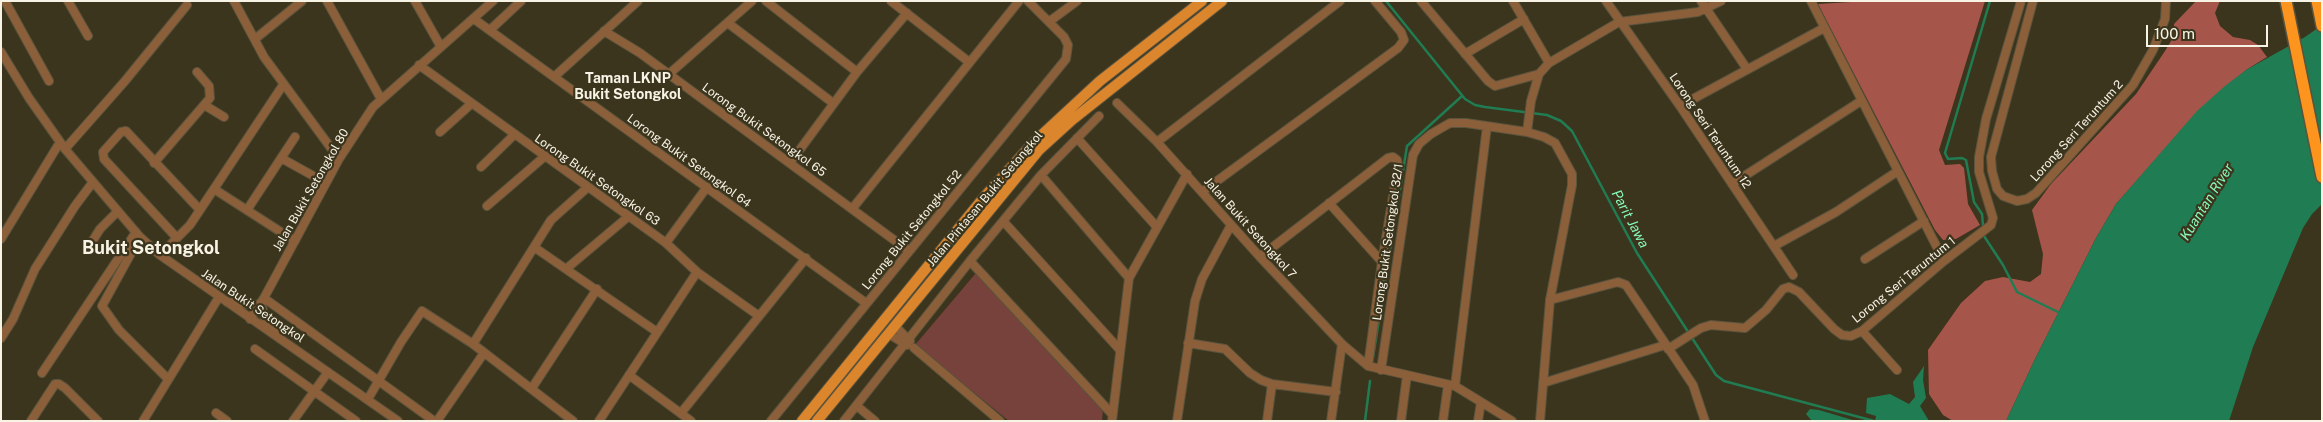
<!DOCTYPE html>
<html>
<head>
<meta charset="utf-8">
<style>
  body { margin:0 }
  #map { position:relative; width:2323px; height:422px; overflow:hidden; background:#3c351d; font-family:"Public Sans",sans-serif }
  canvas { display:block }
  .frame { position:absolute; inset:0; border:2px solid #f7f3e5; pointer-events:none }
  .scale { position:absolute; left:2146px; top:25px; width:122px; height:22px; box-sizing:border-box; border:2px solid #f7f3e5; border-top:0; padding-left:6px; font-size:15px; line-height:18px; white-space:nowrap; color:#f7f3e5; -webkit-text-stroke:4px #3c351d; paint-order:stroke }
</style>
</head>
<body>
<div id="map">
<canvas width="2323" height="422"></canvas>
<div class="frame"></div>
<div class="scale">100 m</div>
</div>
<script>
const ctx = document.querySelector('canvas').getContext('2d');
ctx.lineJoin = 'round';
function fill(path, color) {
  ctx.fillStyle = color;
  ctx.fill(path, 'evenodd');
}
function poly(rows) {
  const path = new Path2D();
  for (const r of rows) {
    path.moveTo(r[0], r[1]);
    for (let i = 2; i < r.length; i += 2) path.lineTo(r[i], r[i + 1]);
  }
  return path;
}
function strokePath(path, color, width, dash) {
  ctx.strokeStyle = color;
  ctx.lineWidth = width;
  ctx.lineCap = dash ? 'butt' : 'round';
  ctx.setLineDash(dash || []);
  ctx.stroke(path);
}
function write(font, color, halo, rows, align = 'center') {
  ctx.font = font + ' "Public Sans",sans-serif';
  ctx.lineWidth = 4.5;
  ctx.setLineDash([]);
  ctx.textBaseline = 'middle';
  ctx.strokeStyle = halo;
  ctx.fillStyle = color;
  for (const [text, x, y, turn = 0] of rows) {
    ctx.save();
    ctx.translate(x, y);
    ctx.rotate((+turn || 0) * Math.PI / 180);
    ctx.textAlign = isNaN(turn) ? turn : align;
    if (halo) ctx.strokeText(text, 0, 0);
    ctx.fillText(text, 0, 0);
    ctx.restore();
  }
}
fill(poly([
  [976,273,1103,407,1102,421,1009,421,915,345]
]), '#76423b');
fill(poly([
  [1867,1,1985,1,1939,150,1945,165,1960,164,1964,168,1968,204,1980,225,1956,239,1943,240,1935,230,1818,4],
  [2196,1,2220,1,2215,13,2220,26,2233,37,2250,40,2258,45,2267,57,2246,70,2198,111,2116,204,2096,238,2036,357,2006,421,1953,421,1943,415,1929,394,1928,350,1961,303,1985,281,2003,277,2030,282,2041,274,2043,254,2032,210,2051,184,2136,94,2165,51,2174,36,2174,24]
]), '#a6554a');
fill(poly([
  [2322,25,2322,204,2312,214,2303,228,2253,347,2229,421,2006,421,2036,357,2096,238,2116,204,2197,111,2225,86,2246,70,2305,37],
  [1924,366,1923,380,1926,398,1920,406,1929,421,1875,421,1876,416,1866,413,1867,398,1890,394,1909,404,1915,397,1913,382],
  [1810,409,1819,410,1856,421,1812,421,1806,414]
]), '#207c52');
strokePath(poly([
  [1386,1,1465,99,1475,105,1485,107,1547,115,1561,121,1572,131,1637,253,1716,375,1724,381,1874,421],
  [1990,1,1945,153,1948,159,1962,158,1966,160,1974,202,1982,214,1984,236,2003,265,2017,292,2060,313],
  [1373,357,1407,146,1462,96],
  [1365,421,1370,381]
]), '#207c52', 2.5);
const minor = poly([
  [5,1,49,81],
  [68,1,88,36],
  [234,1,264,57,339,159],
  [327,1,381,99],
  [415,1,441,47],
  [766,1,857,72],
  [891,1,969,62],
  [1421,1,1488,81,1495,86,1539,74],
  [1513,1,1549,63],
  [1606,1,1680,106,1793,275],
  [1701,1,1747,69],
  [1811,1,1944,261],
  [2033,1,1991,157,1992,171,1997,189,2003,196,2017,201,2027,199,2036,193,2133,85,2153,50,2165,19,2166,1],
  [474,19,866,303],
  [1050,21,1077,1],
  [728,23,833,103],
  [490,30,521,1],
  [604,31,640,53,909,251],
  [255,39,302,1],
  [1,52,29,98,65,149,140,237,160,255,398,421],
  [1465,54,1524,19],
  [419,65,666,243,697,272,759,316],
  [669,74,752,1],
  [554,77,638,1],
  [1117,103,1157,142,1260,257,1342,344,1368,366,1455,386,1512,421],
  [206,106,224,117],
  [1680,106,1824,28],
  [440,132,471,104],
  [1527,132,1531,101,1539,74,1549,63,1619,22,1698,12,1721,1],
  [1077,138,1156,226],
  [1157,142,1340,1],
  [65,149,125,81,187,5],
  [281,158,326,183],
  [154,163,210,98,209,86,197,72],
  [790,163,857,72,907,13],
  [481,167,514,135],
  [1041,175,1129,278],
  [1732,184,1861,101],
  [214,189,295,241],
  [1202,192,1398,48,1404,40,1401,32,1375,1],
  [1329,203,1382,262],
  [487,206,544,157],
  [852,209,1019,1],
  [247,210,295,137],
  [1004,222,1120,350],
  [140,237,102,306,119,330,168,379],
  [177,238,104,159,103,152,121,132,126,131,200,210],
  [1,239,60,142],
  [666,243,707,187],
  [90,245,100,229,118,211],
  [1774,246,1836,212,1898,171],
  [534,247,657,332],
  [160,255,190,225,283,85],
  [1260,257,1388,158,1393,157,1397,160,1398,166,1382,262,1368,366],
  [1865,259,1924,221],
  [970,261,1112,414],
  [566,269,629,216],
  [264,298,434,421],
  [1550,300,1618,282,1626,285,1693,385,1705,421],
  [227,302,259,305],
  [261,303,266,322,275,332],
  [250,319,264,298,339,159,373,107,493,1],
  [895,326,910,341],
  [1862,331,1897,370],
  [889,334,907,345],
  [1,338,13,319,35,269,75,206,93,182],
  [1188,343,1225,349,1250,373,1261,380,1272,384,1336,392],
  [473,344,551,220,588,187],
  [914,348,1000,421],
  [255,349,356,421],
  [1668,349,1701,328,1711,325,1745,328,1766,310,1783,289,1789,287,1799,292,1834,329,1842,335,1851,336,1862,331,1944,261,1991,225,1993,218,1979,172,1979,157,1986,119,2021,1],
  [1381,370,1413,155,1419,144,1431,134,1450,123,1466,123,1527,132,1544,137,1555,143,1572,174,1572,185,1550,300,1540,421],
  [42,373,136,232],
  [629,375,691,421],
  [1543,383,1665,345],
  [1455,386,1487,126],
  [532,388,597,289],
  [368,399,401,342,422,311,473,344,573,421],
  [857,406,875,421],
  [216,413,227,421],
  [681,413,806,258],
  [31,421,55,384,59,384,65,388,98,421],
  [143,421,219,297],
  [293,421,328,372],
  [437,421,484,353],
  [599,421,697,272],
  [771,421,1066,59,1068,45,1064,37,1028,1],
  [844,421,970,261,1041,175,1099,116],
  [1112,421,1129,278,1187,174],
  [1177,421,1195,301,1202,279,1231,225],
  [1267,421,1272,384],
  [1331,421,1342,344],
  [1401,421,1407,375],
  [1443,421,1448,385],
  [1478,421,1481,402]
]);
const major = poly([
  [802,421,985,196,1033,143,1100,81,1202,1],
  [817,421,1039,150,1072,120,1222,1]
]);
const highway = poly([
  [2286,1,2322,177],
  [2317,1,2322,26]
]);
strokePath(minor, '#5a533d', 10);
strokePath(major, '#5a533d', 12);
strokePath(highway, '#5a533d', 14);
strokePath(minor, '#8a5f3a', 8);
strokePath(major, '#db852d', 10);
strokePath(highway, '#fc941e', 11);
write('12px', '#f7f3e5', '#3c351d', [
  ["Lorong Bukit Setongkol 65",764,130,36],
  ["Lorong Seri Teruntum 12",1710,131,56],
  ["Lorong Seri Teruntum 2",2077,131,-48],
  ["Lorong Bukit Setongkol 64",689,161,36],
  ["Lorong Bukit Setongkol 63",597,180,35],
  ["Jalan Bukit Setongkol 80",311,190,-60],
  ["Jalan Pintasan Bukit Setongkol",985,199,-50],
  ["Jalan Bukit Setongkol 7",1250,228,48],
  ["Lorong Bukit Setongkol 52",912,230,-51],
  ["Lorong Bukit Setongkol 32/1",1388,242,-82],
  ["Lorong Seri Teruntum 1",1904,280,-39],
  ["Jalan Bukit Setongkol",253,306,34]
]);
write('bold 14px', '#f7f3e5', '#3c351d', [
  ["Taman LKNP",628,79],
  ["Bukit Setongkol",628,95]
]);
write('italic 14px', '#86fabb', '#3c351d', [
  ["Kuantan River",2207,202,-58],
  ["Parit Jawa",1630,219,62]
]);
write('bold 18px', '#f7f3e5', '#3c351d', [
  ["Bukit Setongkol",151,248]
]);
</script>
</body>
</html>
